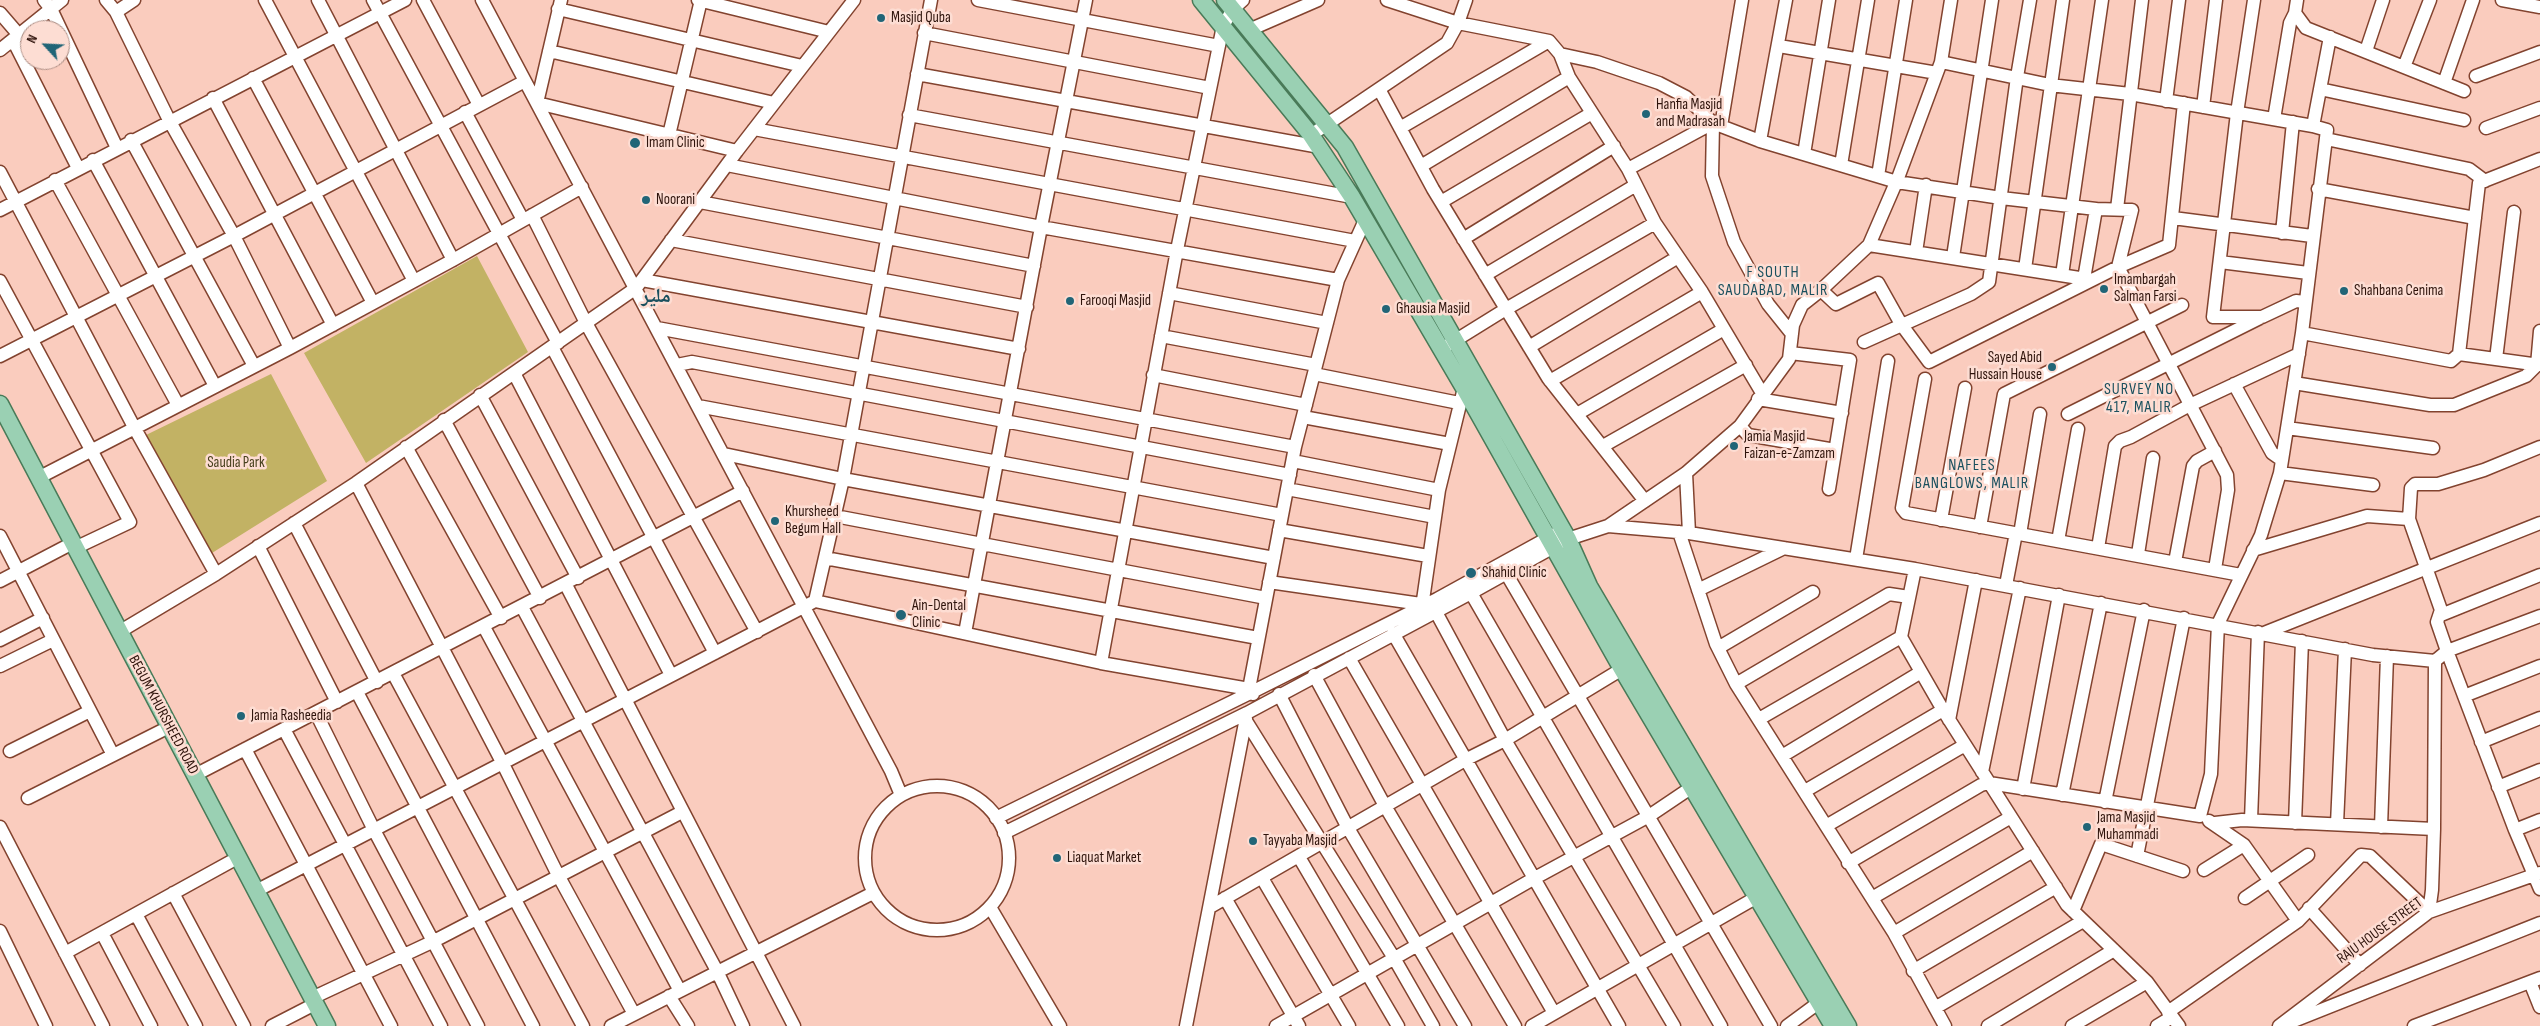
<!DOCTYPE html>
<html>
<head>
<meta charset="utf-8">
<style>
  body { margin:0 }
  #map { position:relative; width:2540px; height:1026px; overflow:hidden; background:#faccbe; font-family:"Sofia Sans Condensed",sans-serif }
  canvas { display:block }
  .north { position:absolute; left:20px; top:20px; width:50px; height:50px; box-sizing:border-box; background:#fdddd3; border:1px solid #aa8c83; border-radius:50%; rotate:295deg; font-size:14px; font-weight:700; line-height:20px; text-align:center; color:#2e130b }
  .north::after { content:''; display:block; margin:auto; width:18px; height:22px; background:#216577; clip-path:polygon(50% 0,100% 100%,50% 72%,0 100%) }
</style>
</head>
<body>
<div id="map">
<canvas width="2540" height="1026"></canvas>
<div class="north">N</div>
</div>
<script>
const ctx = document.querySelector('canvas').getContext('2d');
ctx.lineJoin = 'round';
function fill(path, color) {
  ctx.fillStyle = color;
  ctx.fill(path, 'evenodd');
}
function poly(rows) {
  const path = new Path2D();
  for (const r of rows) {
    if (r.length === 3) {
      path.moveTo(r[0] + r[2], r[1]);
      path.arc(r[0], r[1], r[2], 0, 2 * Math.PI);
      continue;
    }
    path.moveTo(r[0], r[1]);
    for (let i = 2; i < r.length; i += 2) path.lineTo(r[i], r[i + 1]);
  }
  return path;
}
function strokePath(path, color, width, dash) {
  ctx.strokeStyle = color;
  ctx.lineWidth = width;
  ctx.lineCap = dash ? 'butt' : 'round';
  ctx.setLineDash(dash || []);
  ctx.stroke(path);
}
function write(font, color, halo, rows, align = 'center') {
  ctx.font = font + ' "Sofia Sans Condensed","Noto Naskh Arabic",sans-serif';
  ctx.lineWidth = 5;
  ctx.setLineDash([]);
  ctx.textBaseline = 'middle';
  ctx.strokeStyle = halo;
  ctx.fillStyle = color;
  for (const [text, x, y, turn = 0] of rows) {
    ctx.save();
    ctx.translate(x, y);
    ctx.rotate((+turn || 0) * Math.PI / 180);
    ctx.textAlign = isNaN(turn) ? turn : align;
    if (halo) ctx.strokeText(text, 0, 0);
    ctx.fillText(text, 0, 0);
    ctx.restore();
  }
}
fill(poly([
  [477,256,528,352,366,463,304,353],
  [271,374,327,481,212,553,146,435]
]), '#c2b264');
const minor = poly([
  [44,0,51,9,117,148],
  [106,0,116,12,169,120,234,236,290,348],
  [265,0,414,281],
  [318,0,453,260],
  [373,0,558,343],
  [423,0,479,105],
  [482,0,891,771,901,795],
  [561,0,537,103,737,151],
  [698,0,829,32],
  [978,0,1219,46],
  [1387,0,1458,23,1549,41,1560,54,1597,62,1659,83,1686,97,1713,123,1760,141,1897,182,2001,198,2096,209,2132,210,2118,267,2227,475,2228,490,2215,569],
  [2254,0,2237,113,2213,317,2262,317],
  [2297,0,2295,13,2306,28,2464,91],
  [2502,0,2540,7],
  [558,9,802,66],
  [116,12,134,0],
  [0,13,19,35],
  [1249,30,1318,0],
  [924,33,1210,88],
  [13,40,78,168],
  [1779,46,1937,73],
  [0,50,62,0],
  [549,51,774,103],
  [2366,51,2383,0],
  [1560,54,1569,77,1628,169,1655,223,1702,292,1762,393],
  [1941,62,2050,85,2130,94,2313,126,2330,37],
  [2404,67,2430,0],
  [917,74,1320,147],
  [2476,76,2540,52],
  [253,78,373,303],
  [2444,83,2473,0],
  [1379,89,1433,189,1548,378,1645,501],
  [2320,89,2464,120],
  [213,98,333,325],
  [2166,101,2179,0],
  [2203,107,2216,0],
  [465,112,523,220],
  [909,115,1352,197],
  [2274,119,2290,23,2295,13],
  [1721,126,1742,0],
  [1400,128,1549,41],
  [2486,128,2540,108],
  [754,129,1355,241],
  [669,135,701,0],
  [1311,135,1447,43,1458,23,1466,0],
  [2326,139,2469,169,2485,181],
  [131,140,254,366],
  [1760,141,1786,0],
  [1804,154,1829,0],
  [93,160,215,386],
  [727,165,1041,227,1338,280],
  [1841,165,1868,0],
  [1421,166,1569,77],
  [1628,169,1713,123,1712,176,1734,242,1768,304,1792,334],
  [0,172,134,427,216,574],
  [1878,176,1906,0],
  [55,180,178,405],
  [2318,189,2475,218],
  [700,202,1034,266],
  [1441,202,1592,113],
  [2117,209,2142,0],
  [0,210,405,0],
  [532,215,586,323,757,632],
  [2173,218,2312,236],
  [2282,233,2293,122],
  [1463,239,1614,146],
  [671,240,1027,307],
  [1869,245,2092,280],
  [1916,252,1926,185],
  [1953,257,1992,0],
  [2220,262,2308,273],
  [2025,269,2063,0],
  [1485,275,1636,185],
  [2062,275,2102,0],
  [2084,279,2096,209],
  [642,280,1019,349],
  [0,281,130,522,75,548],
  [1821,290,1836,304,1878,283,1901,324,1929,362,2118,267,2169,245,2184,103],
  [1169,293,1327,323],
  [657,328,1295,447],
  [2302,333,2451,361,2459,354,2540,365],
  [1161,336,1316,365],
  [1864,342,1971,294,1989,282,2017,77,2030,0],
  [1448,345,1506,309,1655,223],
  [552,347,715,653],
  [1529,347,1678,257],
  [1790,353,1850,360,1829,489],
  [2459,354,2479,183,2540,159],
  [0,356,234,236,525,81],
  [2496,359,2514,212],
  [677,365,692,362,1290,475],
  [514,373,671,675],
  [1314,374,1459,403],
  [1153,375,1306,405],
  [1925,379,1902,508,1906,513,2241,575],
  [1550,381,1702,292],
  [2294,383,2430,405,2454,405,2526,376,2537,365,2540,331],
  [2234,384,2272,453,2282,460],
  [480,395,578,578],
  [1758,399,1842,413],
  [698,406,1282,515],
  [1577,414,1724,329],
  [2068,414,2262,317,2296,301,2305,302],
  [1303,417,1450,444],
  [444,420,540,598],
  [1740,426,1748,435,1835,450],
  [2287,428,2433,448],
  [1603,446,1746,365],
  [406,447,501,618],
  [2540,447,2484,470,2438,484,2415,484,2411,488,2409,519,2441,610,2437,622,2447,651,2515,830,2540,889],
  [724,454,843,479,1274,558],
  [1293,461,1439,490],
  [1686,473,1689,533],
  [2280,473,2373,485],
  [38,478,290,348,453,260,582,187],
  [356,483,502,762,558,875,634,1014],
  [1287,489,1435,517],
  [835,516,1266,598],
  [1941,520,1965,388],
  [294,523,377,682],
  [1608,526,1686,473,1740,426,1789,359,1793,325,1802,305,1821,290,1869,245,1898,178,1941,62,1951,0],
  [1980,527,2004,394,2182,305],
  [1279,530,1428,556],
  [1679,532,1716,644,1736,684,1894,933,1945,1026],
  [2020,534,2040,414],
  [0,536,113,755],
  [2058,541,2078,429],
  [258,546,337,702],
  [2098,548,2115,446,2120,441,2131,437,2190,405,2299,354],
  [2253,550,2367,516,2409,519],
  [2138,554,2153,458],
  [825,558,1258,638],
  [1856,559,1888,361],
  [2175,562,2193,466,2197,461,2215,451],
  [1915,569,1901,637,1943,710,2067,905,2147,982,2179,1026],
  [1506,573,1771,1026],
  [0,581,65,547],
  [1269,582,1421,604],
  [566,585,794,1026],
  [2006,585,2016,533],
  [1698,590,1784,548],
  [1471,593,1721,1026],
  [815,601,1101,663,1249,689,1253,694],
  [522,607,717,971,743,1026],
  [1422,607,1439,490,1464,388],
  [1436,612,1505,740,1674,1026],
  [2441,615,2540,575],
  [484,627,680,991],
  [119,632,216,574,356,483,636,288,737,151,854,0],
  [965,633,1041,227,1086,0],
  [1393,633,1619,1026],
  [2264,633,2540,523],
  [0,640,43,618],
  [1718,648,1813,592],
  [1349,658,1554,1013],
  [1101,663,1177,250,1223,26,1233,9,1243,0],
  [0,666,53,640],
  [393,673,583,1026],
  [1314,675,1385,806,1515,1026],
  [1736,684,1889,594,1909,597],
  [1249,689,1295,447,1338,280,1365,220],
  [357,692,533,1026],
  [1279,694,1348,828,1465,1026],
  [2464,696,2540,666],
  [316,713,374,830,478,1026],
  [1759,719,1901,637],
  [1949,720,1976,580],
  [1246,721,1394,958,1433,1026],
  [284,729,441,1026],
  [2481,742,2540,718],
  [245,749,391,1026],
  [10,751,90,711],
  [1782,756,1921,672],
  [1982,772,2020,588],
  [195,775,743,491],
  [937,858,72],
  [2498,787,2540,770],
  [2023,789,2059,595],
  [1805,791,1943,710],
  [2062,795,2101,603],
  [28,798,161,731],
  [2105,802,2144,610],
  [996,818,1252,692,1437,599,1555,534],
  [2251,820,2258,632],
  [2209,821,2244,845,2298,921],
  [2215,823,2242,820,2434,829],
  [2295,823,2302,641],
  [2337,824,2345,649],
  [1826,826,1965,745],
  [0,827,103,1026],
  [2381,827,2387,656],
  [2515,830,2540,820],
  [1004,833,1247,713,1471,593,1568,539,1608,526,1689,533,1915,569,2373,655,2435,661,2447,651,2540,616],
  [2137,856,2184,618],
  [1299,857,1398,1026],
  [1848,863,1981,785,1989,783,2200,816,2211,774,2218,624,2261,535,2280,473,2302,333,2327,130,2313,126],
  [2204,870,2244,845],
  [1262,878,1349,1026],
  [256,891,815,601,843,479,931,0],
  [173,893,244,1026],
  [1225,898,1299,1026],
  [1872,898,2011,817],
  [2245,898,2308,855],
  [990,907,1060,1026],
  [1210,907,1465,760,1505,740,1622,669],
  [2309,908,2360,965],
  [2073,911,2101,844,2183,871],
  [2429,912,2432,890,2434,829,2435,661],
  [136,914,196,1026],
  [0,931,46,1026],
  [102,933,151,1026],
  [1894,933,2033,851],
  [65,953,230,862],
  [1913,971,2056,887],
  [2530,982,2540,1007],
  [669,996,688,1026],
  [312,998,434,941,682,812],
  [1935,1008,2083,921],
  [2168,1012,2298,921,2361,855,2370,856,2429,912],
  [2291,1022,2540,923],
  [272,1026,307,1008],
  [611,1026,873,893],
  [1186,1026,1246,718],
  [1276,1026,1533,879,1649,816,1698,783],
  [1532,1026,1764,893],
  [1787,1026,1825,998],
  [1988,1026,2114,950],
  [2072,1026,2147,982],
  [2157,1026,2172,1017],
  [2279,1026,2429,912,2540,873],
  [2414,1026,2540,978]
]);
const major = poly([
  [1201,0,1311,135,1352,197,1464,388,1622,669,1833,1026],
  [1225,0,1345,147,1568,539,1589,586,1848,1026],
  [0,404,327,1026]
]);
strokePath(minor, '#82432f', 15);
strokePath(major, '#497a58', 19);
strokePath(minor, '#fff', 12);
strokePath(major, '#9ad0b3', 16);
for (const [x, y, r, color] of [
  [881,18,5,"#216577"],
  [1646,114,5,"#216577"],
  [635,143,6,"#216577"],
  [646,200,5,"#216577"],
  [2104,289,5,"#216577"],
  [2344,291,5,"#216577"],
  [1070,301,5,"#216577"],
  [1386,309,5,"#216577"],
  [2052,367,5,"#216577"],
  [1734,446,5,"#216577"],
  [775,521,5,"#216577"],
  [1471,573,6,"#216577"],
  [901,615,6,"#216577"],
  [241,716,5,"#216577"],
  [2087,827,5,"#216577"],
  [1253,841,5,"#216577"],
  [1057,858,5,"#216577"]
]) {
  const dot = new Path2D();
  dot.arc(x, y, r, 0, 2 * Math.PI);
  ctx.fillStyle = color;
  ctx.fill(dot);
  strokePath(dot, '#fdddd3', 2);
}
write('15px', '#2e130b', '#fdddd3', [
  ["Masjid Quba",891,18],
  ["Hanfia Masjid",1656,105],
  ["and Madrasah",1656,122],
  ["Imam Clinic",646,143],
  ["Noorani",656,200],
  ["Imambargah",2114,280],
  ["Salman Farsi",2114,297],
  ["Shahbana Cenima",2354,291],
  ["Farooqi Masjid",1080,301],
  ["Ghausia Masjid",1396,309],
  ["Sayed Abid",2042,358,"right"],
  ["Hussain House",2042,375,"right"],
  ["Jamia Masjid",1744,437],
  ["Faizan-e-Zamzam",1744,454],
  ["Khursheed",785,512],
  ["Begum Hall",785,529],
  ["Shahid Clinic",1482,573],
  ["Ain-Dental",912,606],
  ["Clinic",912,623],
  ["Jamia Rasheedia",251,716],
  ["Jama Masjid",2097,818],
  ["Muhammadi",2097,835],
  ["Tayyaba Masjid",1263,841],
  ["Liaquat Market",1067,858]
], 'left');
write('15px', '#47401d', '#fdddd3', [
  ["Saudia Park",236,463]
]);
write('15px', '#2e130b', '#fdddd3', [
  ["BEGUM KHURSHEED ROAD",163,715,62],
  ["RAJU HOUSE STREET",2380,931,-36]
]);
ctx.letterSpacing = '1px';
write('16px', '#1a505e', '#fdddd3', [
  ["F SOUTH",1773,273],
  ["SAUDABAD, MALIR",1773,291],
  ["SURVEY NO",2139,390],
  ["417, MALIR",2139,408],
  ["NAFEES",1972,466],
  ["BANGLOWS, MALIR",1972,484]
]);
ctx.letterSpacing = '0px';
write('bold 20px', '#1a505e', '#fdddd3', [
  ["ملیر",656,297]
]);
</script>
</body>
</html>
